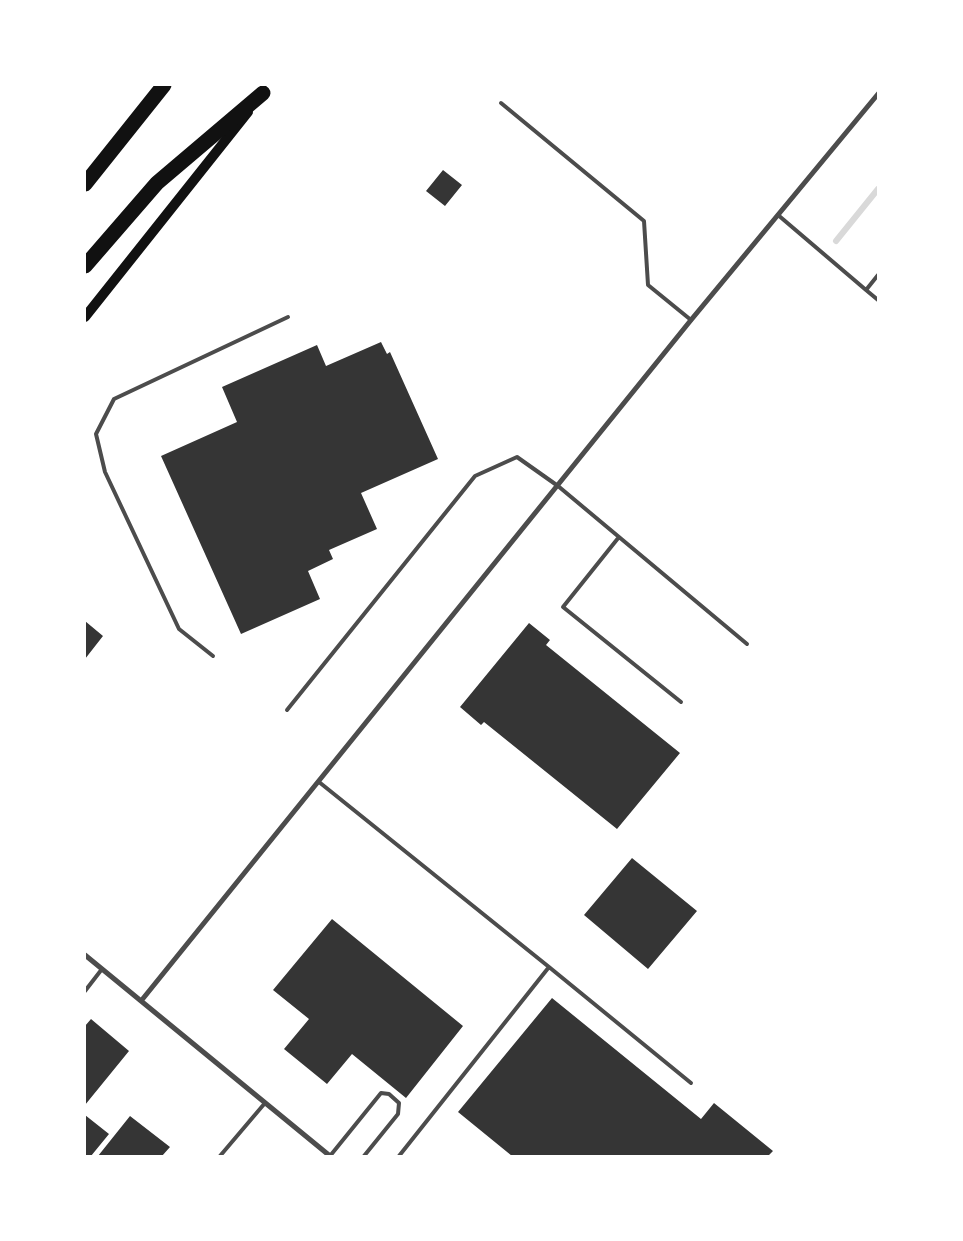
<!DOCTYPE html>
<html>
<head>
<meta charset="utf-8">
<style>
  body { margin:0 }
  #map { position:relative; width:963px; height:1241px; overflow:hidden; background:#fff; font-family:"IBM Plex Serif",serif }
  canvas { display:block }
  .frame { position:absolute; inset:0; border:86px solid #fff; pointer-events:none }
</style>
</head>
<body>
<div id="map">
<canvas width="963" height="1241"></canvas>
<div class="frame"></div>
</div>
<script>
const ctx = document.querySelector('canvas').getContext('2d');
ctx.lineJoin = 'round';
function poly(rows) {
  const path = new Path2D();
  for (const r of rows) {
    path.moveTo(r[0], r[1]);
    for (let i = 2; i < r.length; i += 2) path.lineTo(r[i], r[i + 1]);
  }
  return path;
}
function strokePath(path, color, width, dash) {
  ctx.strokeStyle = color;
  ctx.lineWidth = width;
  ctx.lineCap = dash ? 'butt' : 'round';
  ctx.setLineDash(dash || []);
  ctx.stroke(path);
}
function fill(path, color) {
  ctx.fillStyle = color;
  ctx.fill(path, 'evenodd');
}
strokePath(poly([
  [836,241,878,189]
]), '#d9d9d9', 6);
fill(poly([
  [443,170,462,185,445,206,426,191],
  [381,342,387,354,390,352,438,459,361,493,377,529,329,550,333,559,308,571,320,599,241,634,161,456,237,422,222,387,317,345,326,366],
  [85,621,103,636,85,659],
  [529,623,550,640,546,645,680,753,617,829,484,722,481,725,460,707],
  [632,858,697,911,648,969,584,915],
  [332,919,463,1026,406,1098,352,1054,327,1084,284,1049,309,1019,273,990],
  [552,998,701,1119,714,1103,773,1151,768,1156,512,1156,458,1112],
  [91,1019,129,1051,85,1105,85,1026],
  [85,1115,109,1134,91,1156,85,1156],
  [130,1116,170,1147,162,1156,98,1156]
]), '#353535');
strokePath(poly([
  [501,103,644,221,648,285,691,320],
  [778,215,866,290],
  [878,275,866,290,878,300],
  [619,537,563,607,681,702],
  [213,656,179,629,105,472,96,434,114,399,288,317],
  [287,710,475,476,517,457,558,486,747,644],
  [319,782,549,967,399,1156],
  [549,967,691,1083],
  [85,991,102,969],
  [220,1156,265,1103],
  [330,1156,381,1093,389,1094,399,1103,398,1114,364,1156]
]), '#4c4c4c', 4);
strokePath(poly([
  [85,955,330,1156],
  [141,1001,691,320,878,94]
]), '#4c4c4c', 5);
strokePath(poly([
  [85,317,248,112]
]), '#111', 10);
strokePath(poly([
  [85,184,164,85],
  [85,266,157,183,263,93]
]), '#111', 15);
</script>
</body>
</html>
